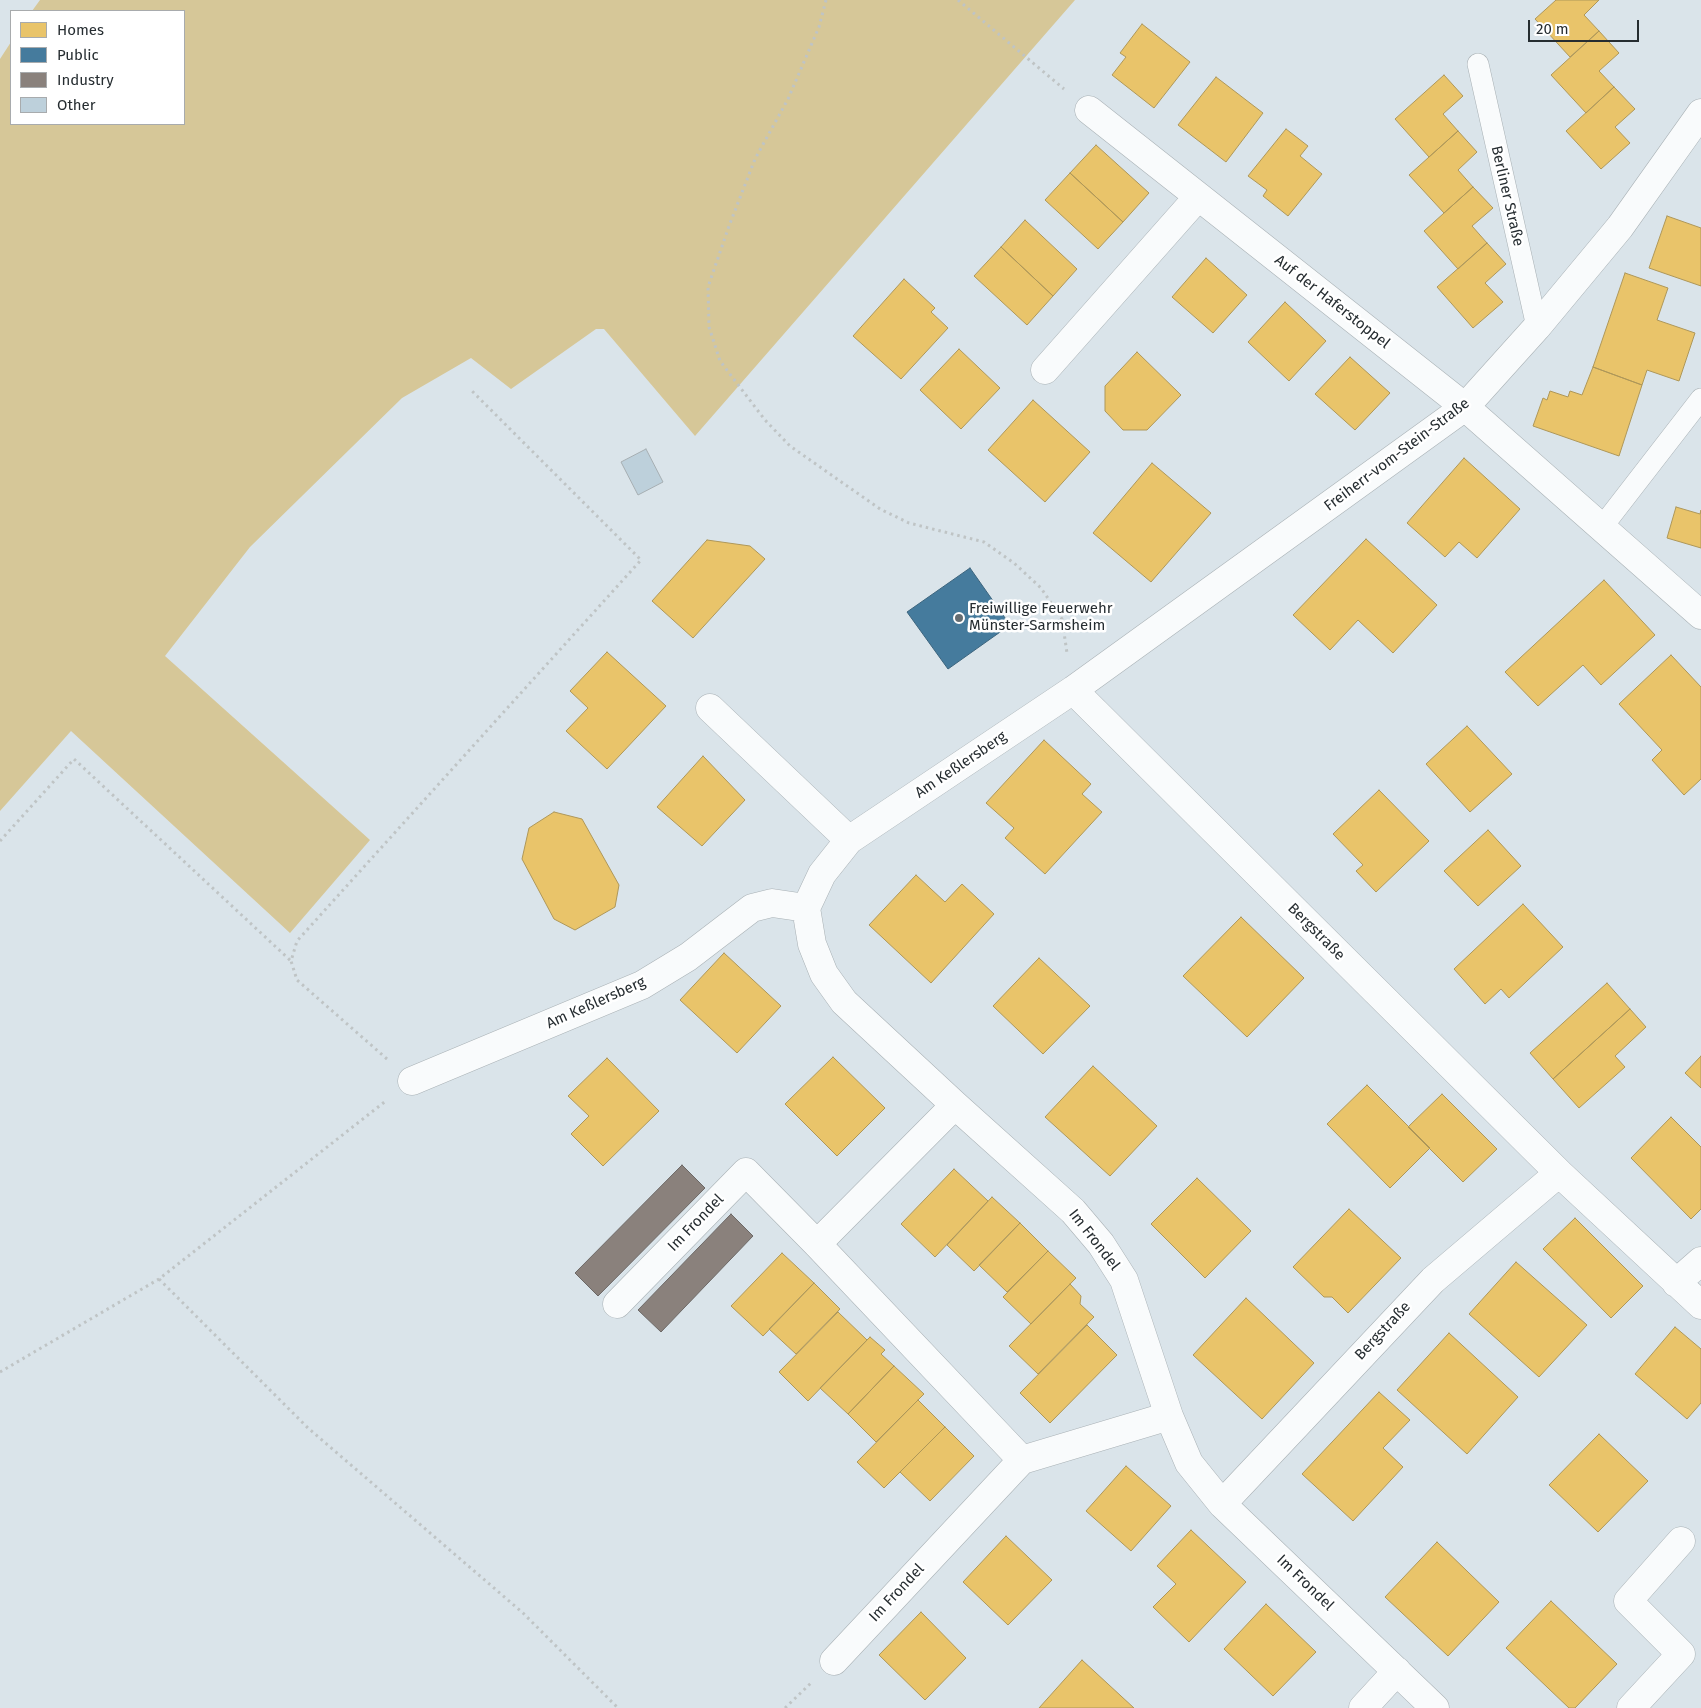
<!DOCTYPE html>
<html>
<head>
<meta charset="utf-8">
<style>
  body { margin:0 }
  #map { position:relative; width:1701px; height:1708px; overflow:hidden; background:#dae4ea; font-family:"Fira Sans",sans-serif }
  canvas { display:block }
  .legend { position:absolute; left:10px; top:10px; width:175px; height:115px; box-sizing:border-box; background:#fff; border:1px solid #a8abad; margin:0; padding:6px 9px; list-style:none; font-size:15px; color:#262d31 }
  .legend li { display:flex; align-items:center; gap:10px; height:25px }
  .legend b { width:25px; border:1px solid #a8abad }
  .scale { position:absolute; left:1528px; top:20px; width:111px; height:22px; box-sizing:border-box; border:2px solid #262d31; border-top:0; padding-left:6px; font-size:15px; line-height:18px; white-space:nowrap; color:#262d31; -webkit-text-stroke:4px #fff; paint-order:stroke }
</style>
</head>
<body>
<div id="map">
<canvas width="1701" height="1708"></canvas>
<ul class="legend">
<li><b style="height:14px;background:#e9c46a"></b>Homes</li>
<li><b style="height:14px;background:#457b9d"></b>Public</li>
<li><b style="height:14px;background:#8a817c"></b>Industry</li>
<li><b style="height:14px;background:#bdd0db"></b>Other</li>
</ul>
<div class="scale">20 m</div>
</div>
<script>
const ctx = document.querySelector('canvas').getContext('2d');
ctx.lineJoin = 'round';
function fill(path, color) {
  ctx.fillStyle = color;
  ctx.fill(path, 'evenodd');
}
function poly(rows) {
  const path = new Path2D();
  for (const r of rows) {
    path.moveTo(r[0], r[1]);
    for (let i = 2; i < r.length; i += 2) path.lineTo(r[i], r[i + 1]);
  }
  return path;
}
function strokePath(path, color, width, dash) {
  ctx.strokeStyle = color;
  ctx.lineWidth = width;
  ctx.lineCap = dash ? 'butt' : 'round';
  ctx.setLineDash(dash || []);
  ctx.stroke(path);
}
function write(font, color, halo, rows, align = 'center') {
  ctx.font = font + ' "Fira Sans",sans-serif';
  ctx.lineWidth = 5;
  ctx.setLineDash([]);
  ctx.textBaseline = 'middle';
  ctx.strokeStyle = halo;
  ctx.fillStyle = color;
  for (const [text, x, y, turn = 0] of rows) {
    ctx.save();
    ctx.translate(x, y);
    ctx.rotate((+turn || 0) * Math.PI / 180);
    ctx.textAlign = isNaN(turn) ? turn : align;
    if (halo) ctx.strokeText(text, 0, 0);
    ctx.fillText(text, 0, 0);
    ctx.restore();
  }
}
fill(poly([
  [40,0,1075,0,695,436,604,329,596,329,511,389,471,358,402,398,250,547,165,656,370,840,290,933,71,731,0,811,0,59,11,42,11,124,184,124,184,11,32,11]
]), '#d6c798');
const homes = poly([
  [1556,0,1599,0,1584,15,1599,31,1570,57,1535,19,1556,0],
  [1142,24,1190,62,1154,108,1112,75,1126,57,1120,53,1142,24],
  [1599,31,1619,53,1599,71,1614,87,1586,113,1551,75,1599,31],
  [1444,75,1463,96,1443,114,1458,131,1429,157,1395,119,1444,75],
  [1216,77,1263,113,1226,162,1178,125,1216,77],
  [1614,87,1635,109,1615,127,1630,143,1601,169,1566,131,1614,87],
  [1286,129,1308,146,1300,156,1322,174,1288,216,1263,196,1267,190,1248,176,1286,129],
  [1458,131,1477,152,1458,170,1473,187,1444,213,1409,175,1458,131],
  [1096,145,1149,193,1123,222,1070,173,1096,145],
  [1070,173,1123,222,1098,249,1045,200,1070,173],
  [1473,187,1493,208,1472,226,1487,243,1458,269,1424,231,1473,187],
  [1667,216,1701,228,1701,286,1649,268,1667,216],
  [1025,220,1077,269,1053,296,1001,247,1025,220],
  [1487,243,1506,264,1485,283,1503,302,1473,328,1437,287,1487,243],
  [1001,247,1053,296,1027,325,974,276,1001,247],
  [1206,258,1247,295,1213,333,1172,297,1206,258],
  [1625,273,1668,288,1657,320,1695,333,1679,381,1647,370,1642,385,1593,367,1625,273],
  [904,279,935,308,931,312,948,328,901,379,853,336,904,279],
  [1285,302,1326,341,1289,381,1248,342,1285,302],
  [959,349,1000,388,961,429,920,390,959,349],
  [1137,352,1181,395,1147,430,1123,430,1105,411,1105,386,1137,352],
  [1350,357,1390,393,1355,430,1315,394,1350,357],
  [1593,367,1642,385,1619,456,1533,426,1543,398,1547,400,1550,391,1568,397,1570,391,1582,395,1593,367],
  [1033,400,1090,452,1045,502,988,450,1033,400],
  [1464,458,1520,509,1477,558,1459,542,1445,557,1407,523,1464,458],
  [1152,463,1211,513,1151,582,1093,533,1152,463],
  [1676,507,1700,514,1701,510,1701,548,1667,538,1676,507],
  [1366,539,1437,605,1393,653,1358,620,1330,650,1293,615,1366,539],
  [707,540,750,546,765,559,693,638,652,601,707,540],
  [1604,580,1655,635,1601,685,1583,665,1538,706,1505,672,1604,580],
  [607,652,666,706,607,769,566,731,588,708,570,691,607,652],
  [1671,655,1701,687,1701,779,1684,795,1652,760,1662,750,1619,704,1671,655],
  [1467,726,1512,774,1470,812,1426,764,1467,726],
  [1044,740,1091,784,1082,794,1102,812,1045,874,1005,838,1014,828,986,803,1044,740],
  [703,756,745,800,702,846,657,807,703,756],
  [1379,790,1429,841,1376,892,1356,871,1363,865,1333,834,1379,790],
  [554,812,582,819,619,885,615,907,575,930,554,919,522,859,529,828,554,812],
  [1488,830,1521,866,1478,906,1444,871,1488,830],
  [916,875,945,902,962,884,994,914,931,983,869,925,916,875],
  [1523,904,1563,947,1509,998,1501,989,1485,1004,1454,969,1523,904],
  [1241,917,1304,978,1247,1037,1183,976,1241,917],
  [724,953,781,1006,737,1053,680,1000,724,953],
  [1039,958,1090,1006,1043,1054,993,1006,1039,958],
  [1607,983,1630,1009,1553,1079,1530,1053,1607,983],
  [1630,1009,1646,1027,1615,1056,1625,1067,1579,1108,1553,1079,1630,1009],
  [1701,1056,1701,1088,1685,1073,1701,1056],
  [833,1057,885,1108,837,1156,785,1104,833,1057],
  [607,1058,659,1111,603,1166,571,1134,589,1116,568,1096,607,1058],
  [1093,1066,1157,1126,1110,1176,1045,1117,1093,1066],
  [1367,1085,1430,1148,1390,1188,1327,1124,1367,1085],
  [1442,1094,1497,1149,1463,1182,1408,1127,1442,1094],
  [1671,1117,1701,1147,1701,1209,1691,1219,1631,1158,1671,1117],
  [954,1169,988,1201,935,1257,901,1224,954,1169],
  [1197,1178,1251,1231,1205,1278,1151,1224,1197,1178],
  [992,1197,1020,1223,974,1271,947,1245,992,1197],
  [1349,1209,1401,1258,1348,1313,1332,1297,1324,1297,1293,1267,1349,1209],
  [1575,1218,1643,1286,1611,1318,1543,1249,1575,1218],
  [1020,1223,1048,1251,1007,1292,979,1265,1020,1223],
  [1048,1251,1076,1278,1031,1324,1003,1297,1048,1251],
  [782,1253,814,1283,763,1336,731,1306,782,1253],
  [1516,1262,1587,1325,1539,1377,1469,1314,1516,1262],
  [814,1283,840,1309,796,1354,769,1329,814,1283],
  [1070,1284,1081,1296,1080,1304,1094,1317,1038,1374,1009,1346,1070,1284],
  [1246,1298,1314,1363,1262,1419,1193,1355,1246,1298],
  [838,1312,867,1340,808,1401,779,1372,838,1312],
  [1087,1325,1117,1355,1050,1423,1020,1393,1087,1325],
  [1675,1327,1701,1349,1701,1403,1687,1419,1635,1374,1675,1327],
  [1449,1333,1518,1397,1467,1454,1397,1390,1449,1333],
  [870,1337,885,1350,881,1354,894,1366,848,1414,820,1388,870,1337],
  [894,1366,924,1394,876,1442,848,1414,894,1366],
  [1379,1392,1410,1420,1383,1448,1403,1467,1353,1521,1302,1474,1379,1392],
  [918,1400,945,1427,884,1488,857,1462,918,1400],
  [945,1427,974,1456,930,1501,900,1472,945,1427],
  [1599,1434,1648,1481,1598,1532,1549,1485,1599,1434],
  [1126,1466,1171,1506,1131,1551,1086,1511,1126,1466],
  [1191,1530,1246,1582,1189,1642,1153,1607,1176,1584,1157,1566,1191,1530],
  [1006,1536,1052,1580,1008,1625,963,1582,1006,1536],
  [1437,1542,1499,1602,1448,1656,1385,1597,1437,1542],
  [1551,1601,1617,1664,1575,1708,1569,1708,1506,1648,1551,1601],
  [1266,1604,1316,1652,1273,1696,1224,1649,1266,1604],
  [921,1612,966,1658,925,1700,879,1655,921,1612],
  [1082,1660,1134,1708,1039,1708,1082,1660]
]);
fill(homes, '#e9c46a');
strokePath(homes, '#ae9759', 1);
const public = poly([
  [970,568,1010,625,948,669,907,612,970,568]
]);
fill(public, '#457b9d');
strokePath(public, '#3c647d', 1);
const industry = poly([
  [682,1165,705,1188,598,1296,575,1273,682,1165],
  [731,1214,753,1236,661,1332,638,1310,731,1214]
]);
fill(industry, '#8a817c');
strokePath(industry, '#6c6866', 1);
const building = poly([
  [646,449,663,482,638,495,621,462,646,449]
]);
fill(building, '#bdd0db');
strokePath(building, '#a6aeb2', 1);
const lane = poly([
  [1478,64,1537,327],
  [1602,527,1701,399]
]);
const street = poly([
  [1089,110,1465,407,1701,615],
  [1045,370,1198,197],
  [1073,690,1559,1173,1433,1280,1222,1504],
  [710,708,849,840],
  [806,908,812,944,824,974,844,1002,955,1105,1073,1211,1101,1244,1124,1280,1169,1416,1189,1463,1222,1504,1435,1708],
  [412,1081,642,985,688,957,752,908,772,903,806,908,822,874,849,840,1073,690,1465,407,1537,327,1620,227,1701,113],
  [1559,1173,1701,1305],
  [817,1244,955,1105],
  [1676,1283,1701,1261],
  [617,1304,746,1172,817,1244,1022,1460],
  [834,1661,1022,1460,1169,1416],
  [1363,1708,1397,1671],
  [1631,1708,1681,1654,1628,1601,1681,1541]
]);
strokePath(lane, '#a9b1b5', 22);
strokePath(street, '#a9b1b5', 29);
strokePath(poly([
  [826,0,819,27,788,99,755,159,729,226,708,287,709,327,720,361,765,420,790,446,880,509,909,523,984,542,1014,563,1041,588,1062,619,1067,653],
  [958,0,1064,89],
  [0,841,74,759,291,961],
  [387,1059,297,980,291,961,297,941,641,560,471,390],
  [159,1279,308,1428,523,1613,618,1708],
  [0,1372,159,1279,387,1100],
  [785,1708,812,1682]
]), '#bfc4c5', 3, [2.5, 4]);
strokePath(lane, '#f9fbfc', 21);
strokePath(street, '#f9fbfc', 28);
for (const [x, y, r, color] of [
  [959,618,5,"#656d72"]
]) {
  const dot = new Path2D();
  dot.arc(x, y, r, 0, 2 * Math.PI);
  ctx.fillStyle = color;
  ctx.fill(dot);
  strokePath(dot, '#fff', 2);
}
write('15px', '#262d31', '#fff', [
  ["Berliner Straße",1507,196,77],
  ["Auf der Haferstoppel",1332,302,38],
  ["Freiherr-vom-Stein-Straße",1397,455,-37],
  ["Am Keßlersberg",961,765,-34],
  ["Bergstraße",1316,932,45],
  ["Am Keßlersberg",596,1003,-24],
  ["Im Frondel",696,1223,-46],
  ["Im Frondel",1094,1240,52],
  ["Bergstraße",1383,1331,-47],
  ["Im Frondel",1305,1583,44],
  ["Im Frondel",897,1593,-47]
]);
write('15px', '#262d31', '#fff', [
  ["Freiwillige Feuerwehr",969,609],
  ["Münster-Sarmsheim",969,626]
], 'left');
</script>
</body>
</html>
